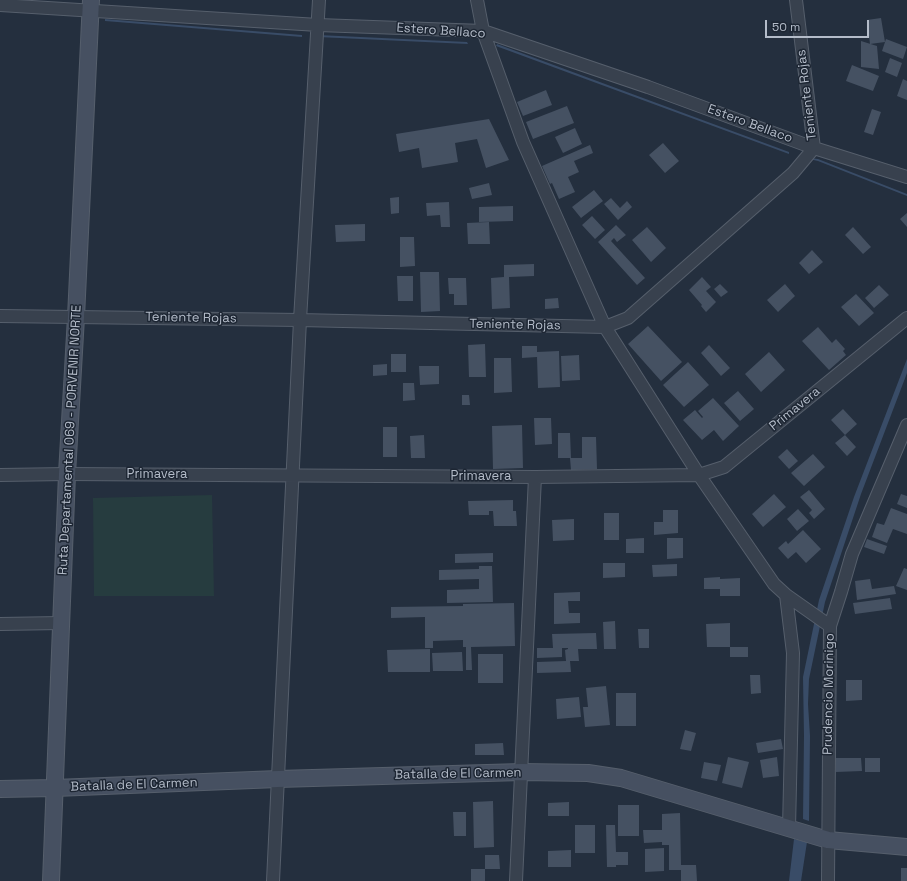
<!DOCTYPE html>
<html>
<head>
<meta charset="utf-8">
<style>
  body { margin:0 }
  #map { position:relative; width:907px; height:881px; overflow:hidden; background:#242f3e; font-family:"Space Grotesk",sans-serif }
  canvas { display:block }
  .scale { position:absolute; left:765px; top:20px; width:104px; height:18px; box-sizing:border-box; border:2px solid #b4bcc9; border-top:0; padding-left:5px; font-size:12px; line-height:14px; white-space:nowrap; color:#b4bcc9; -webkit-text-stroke:3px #1d2633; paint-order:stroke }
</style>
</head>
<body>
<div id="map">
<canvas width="907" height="881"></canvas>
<div class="scale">50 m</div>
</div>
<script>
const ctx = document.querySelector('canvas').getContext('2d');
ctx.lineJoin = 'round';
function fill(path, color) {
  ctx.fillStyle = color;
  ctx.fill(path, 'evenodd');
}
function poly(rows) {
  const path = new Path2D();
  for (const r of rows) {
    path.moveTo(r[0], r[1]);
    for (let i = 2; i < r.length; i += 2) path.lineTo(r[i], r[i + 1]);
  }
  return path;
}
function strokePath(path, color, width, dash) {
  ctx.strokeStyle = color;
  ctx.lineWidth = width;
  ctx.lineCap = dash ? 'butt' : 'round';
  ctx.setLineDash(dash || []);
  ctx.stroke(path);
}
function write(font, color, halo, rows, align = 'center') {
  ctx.font = font + ' "Space Grotesk",sans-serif';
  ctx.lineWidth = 3;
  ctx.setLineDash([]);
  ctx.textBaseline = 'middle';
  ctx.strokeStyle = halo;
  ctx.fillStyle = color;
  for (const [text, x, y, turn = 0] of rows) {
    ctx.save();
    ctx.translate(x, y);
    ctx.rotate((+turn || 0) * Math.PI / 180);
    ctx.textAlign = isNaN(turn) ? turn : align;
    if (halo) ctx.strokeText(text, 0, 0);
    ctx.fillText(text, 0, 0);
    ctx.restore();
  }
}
fill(poly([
  [212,495,214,596,94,596,93,498]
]), '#263c3f');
fill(poly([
  [105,19,302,35,302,37,105,21],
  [318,35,467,42,468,44,318,37],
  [497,44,789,152,789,154,496,46],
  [809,158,818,159,907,194,907,196,818,161,809,159],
  [907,359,907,373,861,494,825,602,809,679,808,704,810,736,809,821,803,819,804,736,803,677,819,600,854,497],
  [794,839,807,842,801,881,789,881]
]), '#394c67');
fill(poly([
  [881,18,885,42,870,44,867,20],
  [886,39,907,47,903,59,882,51],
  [861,41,877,46,879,69,861,67],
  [890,58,902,63,897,77,885,72],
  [852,65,879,76,873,91,846,81],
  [903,79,907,81,907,100,897,96],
  [546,90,552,105,523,116,517,102],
  [567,106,574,123,533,139,526,122],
  [872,109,881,112,873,135,864,132],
  [489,119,509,160,486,168,477,139,455,143,458,162,422,168,419,148,399,152,396,134],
  [575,128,582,144,563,153,555,137],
  [663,143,679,161,665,173,649,155],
  [590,145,593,153,574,161,579,172,568,177,575,192,559,199,552,183,550,184,542,166],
  [489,183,492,195,472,199,469,188],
  [594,190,603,201,581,218,572,207],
  [399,197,399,213,391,214,390,198],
  [611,198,620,208,627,201,632,207,618,220,604,204],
  [449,202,450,227,441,227,440,215,427,216,426,203],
  [513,206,513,221,479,222,479,207],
  [907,213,907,227,900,219],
  [592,216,605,230,595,239,582,225],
  [489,222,490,244,468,244,467,223],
  [365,224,365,241,336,242,335,225],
  [616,225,626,235,617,242,614,238,611,241,645,278,637,285,598,242],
  [647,227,666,248,651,262,632,240],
  [853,227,871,247,863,254,845,235],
  [400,237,414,237,415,266,400,267],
  [812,250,823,262,809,274,799,263],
  [534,264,534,276,509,277,510,308,492,309,491,278,504,277,504,265],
  [420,272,439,272,440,311,421,312],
  [397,276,413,276,413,301,398,301],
  [702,277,711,287,706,291,716,302,706,312,701,306,702,305,689,290],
  [448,278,466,278,467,305,454,305,454,294,449,294],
  [720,284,728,292,721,297,714,289],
  [785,284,795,296,778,312,767,300],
  [879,285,889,295,874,308,865,298],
  [856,294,874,313,859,326,841,307],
  [558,298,559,308,545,309,545,299],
  [648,326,682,362,661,381,628,344],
  [818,327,832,343,836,339,845,349,843,351,846,355,829,370,802,341],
  [485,344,486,377,469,377,468,345],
  [709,345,730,368,721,376,701,353],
  [522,346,537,346,537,352,559,351,560,387,538,388,537,357,522,358],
  [769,352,785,370,761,392,745,374],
  [391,354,406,354,406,372,391,372],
  [579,355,580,380,562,381,561,356],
  [494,358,511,358,512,392,494,393],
  [688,362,709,385,684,407,663,385],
  [387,364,387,375,373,376,373,365],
  [419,366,439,366,439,384,420,385],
  [403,383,414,383,415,400,403,401],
  [738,391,754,409,740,421,724,403],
  [462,395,469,395,470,405,462,405],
  [713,398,739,426,723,441,714,430,702,440,683,420,695,410,702,418,703,417,698,411],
  [843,409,857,424,845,435,831,420],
  [534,418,551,418,552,444,535,445],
  [522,425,523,468,493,469,492,426],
  [383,427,397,427,397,457,383,457],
  [558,433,570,433,571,458,558,458],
  [424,435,425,458,411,458,410,436],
  [845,435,856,447,847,456,835,443],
  [582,437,596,437,597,469,571,470,570,458,582,458],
  [787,449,798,461,789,469,778,457],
  [813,454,825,467,804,486,791,473],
  [809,490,825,509,814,519,809,513,812,510,800,497],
  [774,494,786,507,763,527,752,514],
  [901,494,907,496,907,508,897,504],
  [513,500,513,511,516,511,517,526,494,526,493,511,489,511,489,515,469,515,468,501],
  [891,508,907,514,907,534,893,529,887,543,872,537,877,523,884,525],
  [798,509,809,521,797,531,787,519],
  [663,510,678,510,678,533,654,535,654,522,663,522],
  [604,513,619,513,619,540,604,540],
  [574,519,574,540,553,541,552,520],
  [803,530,821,549,806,563,796,552,788,559,778,548,786,541,788,544],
  [644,538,644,553,626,553,626,539],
  [667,538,683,538,683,558,667,559],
  [867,539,887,546,884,554,864,547],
  [493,553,493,562,455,563,455,554],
  [603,563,625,563,625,577,603,578],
  [677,564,677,576,653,577,652,565],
  [479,566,492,566,493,602,447,603,447,590,479,589,479,579,439,580,439,570,479,569],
  [904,568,907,569,907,590,896,586],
  [720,577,720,579,740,578,740,596,720,596,720,589,704,589,704,578],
  [870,579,872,589,894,586,896,594,857,600,855,581],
  [580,592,580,601,568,601,569,613,580,613,580,623,554,624,554,593],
  [890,598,892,609,855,614,853,603],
  [514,603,515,646,471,647,472,670,466,670,466,647,463,647,463,640,433,641,433,648,425,648,425,617,391,618,391,607,463,606,463,604],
  [615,621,616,649,604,649,603,622],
  [730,623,730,647,707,647,706,624],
  [638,629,649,629,649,648,639,648],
  [596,633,597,649,578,649,579,661,570,661,571,672,537,673,537,662,566,661,565,650,568,649,568,648,562,648,562,657,537,658,537,648,553,648,552,634],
  [730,647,748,647,748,657,730,657],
  [430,649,430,672,388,672,387,650],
  [462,652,463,671,433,671,432,653],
  [478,654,503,654,503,683,478,683],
  [750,675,760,675,761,693,751,694],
  [846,680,862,680,862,700,846,701],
  [606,686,610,725,585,727,583,707,588,707,586,688],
  [616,693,636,693,636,726,616,726],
  [579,697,581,717,557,719,556,699],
  [685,730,696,733,691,751,680,749],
  [781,739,783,749,758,753,756,743],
  [503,743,504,755,475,755,475,744],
  [728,757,749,762,742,788,722,783],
  [777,757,779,776,763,778,760,760],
  [836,758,861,758,862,771,836,772],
  [865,758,880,758,880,772,865,772],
  [704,762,721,765,717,781,701,778],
  [493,801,494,847,474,848,473,802],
  [569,802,569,816,548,816,548,803],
  [618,805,639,805,639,836,618,836],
  [453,812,466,812,466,836,454,836],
  [680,813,681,865,696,865,697,881,681,881,681,870,669,870,669,845,662,845,662,842,644,843,643,830,662,830,662,814],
  [575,825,595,825,595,853,575,853],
  [606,825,615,825,616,852,628,852,628,865,616,865,616,867,607,867],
  [664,848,664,871,645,872,645,849],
  [571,850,571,867,548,867,548,851],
  [485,855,499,855,500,869,485,869,485,881,471,881,471,869,485,869],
  [901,868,907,868,907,881,901,881]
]), '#455162');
const street = poly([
  [477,0,483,31,523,142,605,327,699,475,774,584,786,595,793,653,789,828],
  [0,5,318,25,483,31,648,87,814,148,907,177],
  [0,316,300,320,605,327,628,318,793,173,814,148,796,0],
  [0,475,67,474,535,477,699,475,724,467,907,318],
  [786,595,830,626],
  [0,624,61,623],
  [273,881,300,320,319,0],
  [516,881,535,477],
  [828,881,830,626,841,592,852,554,907,425]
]);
const secondary = poly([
  [0,789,55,788,278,779,522,772,588,773,621,778,828,840,907,847],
  [51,881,67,474,76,317,91,0]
]);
strokePath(street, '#565f6c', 14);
strokePath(secondary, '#565f6c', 18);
strokePath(street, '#38414e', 12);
strokePath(secondary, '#465061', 16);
write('13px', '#b4bcc9', '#1d2633', [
  ["Estero Bellaco",441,31,4],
  ["Teniente Rojas",807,95,-97],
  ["Estero Bellaco",750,124,20],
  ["Teniente Rojas",191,318,1],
  ["Teniente Rojas",515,325,1],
  ["Primavera",795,409,-39],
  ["Ruta Departamental 069 - PORVENIR NORTE",70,440,-87],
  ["Primavera",157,474],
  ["Primavera",481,476],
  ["Prudencio Morinigo",829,694,-89],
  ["Batalla de El Carmen",458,774,-1],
  ["Batalla de El Carmen",134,785,-2]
]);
</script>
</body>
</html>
